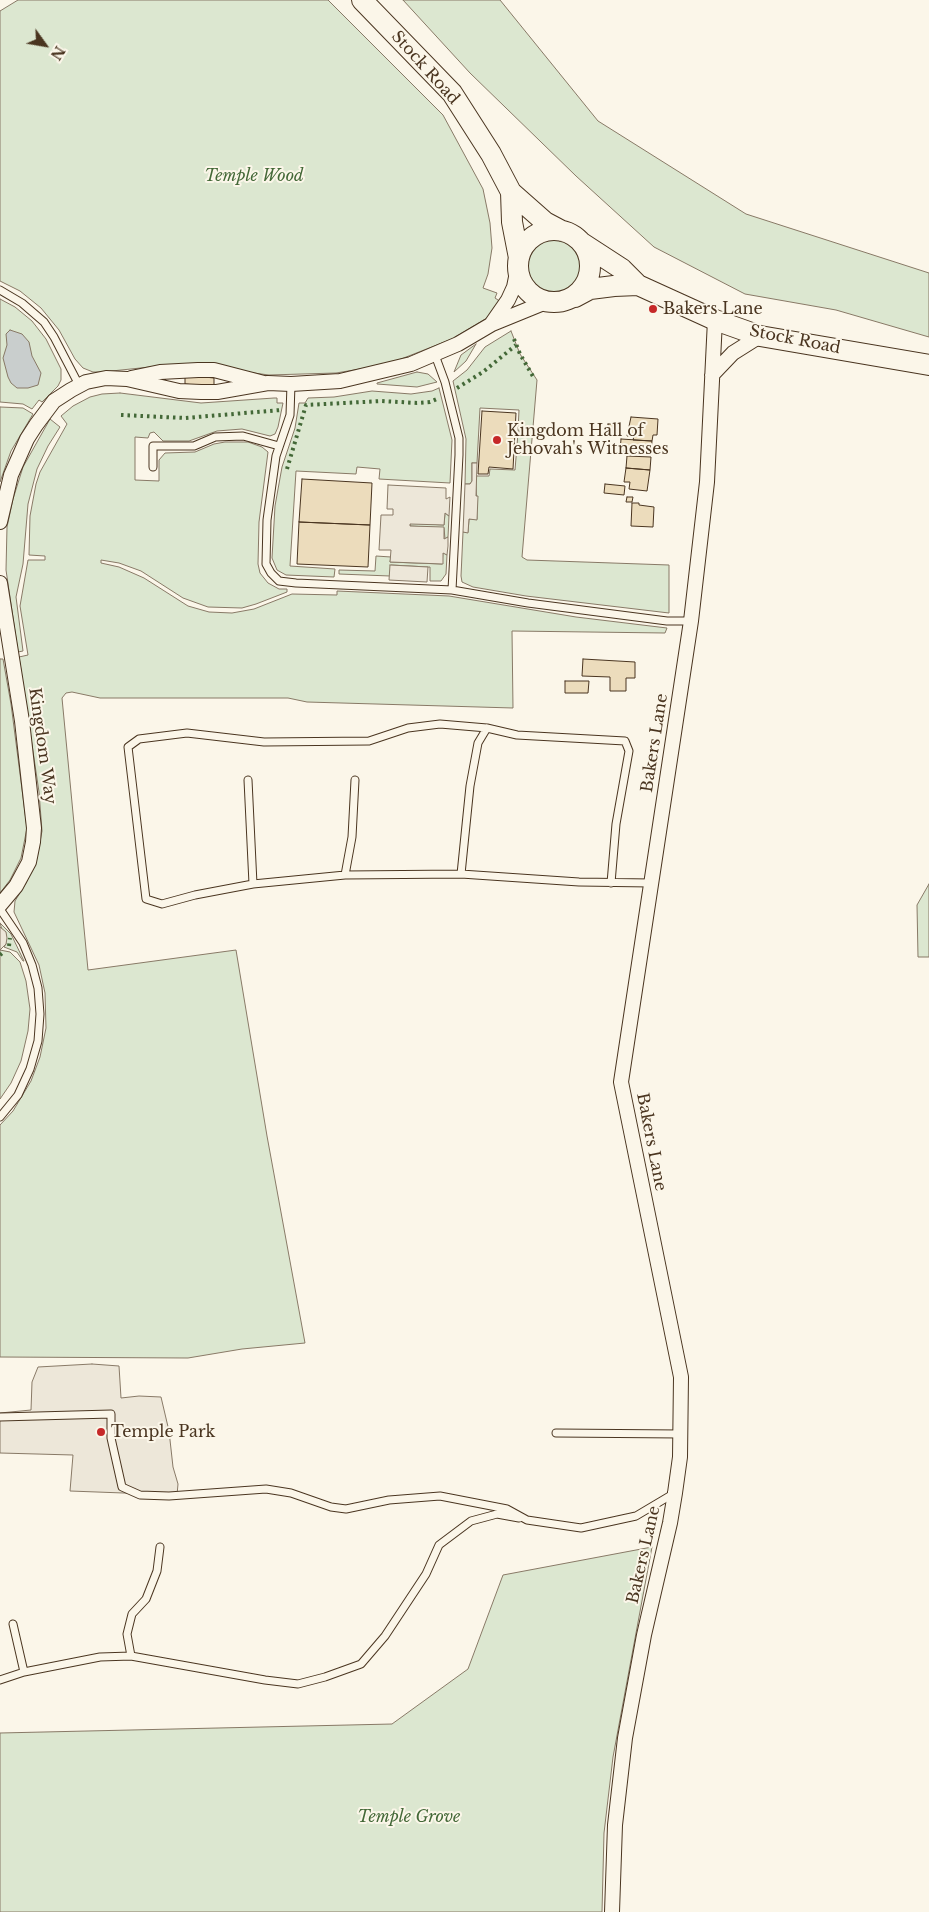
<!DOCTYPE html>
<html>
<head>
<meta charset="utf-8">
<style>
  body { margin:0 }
  #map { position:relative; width:929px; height:1912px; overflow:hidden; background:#fbf6e9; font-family:"Libre Baskerville",serif }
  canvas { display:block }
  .north { position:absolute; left:20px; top:20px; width:50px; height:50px; -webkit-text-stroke:4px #fbf6e9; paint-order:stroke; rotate:122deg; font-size:14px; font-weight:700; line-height:20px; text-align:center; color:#4a3520 }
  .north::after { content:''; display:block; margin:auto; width:18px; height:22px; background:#4a3520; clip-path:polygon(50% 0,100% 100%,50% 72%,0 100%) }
</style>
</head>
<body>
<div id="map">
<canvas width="929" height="1912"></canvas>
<div class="north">N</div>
</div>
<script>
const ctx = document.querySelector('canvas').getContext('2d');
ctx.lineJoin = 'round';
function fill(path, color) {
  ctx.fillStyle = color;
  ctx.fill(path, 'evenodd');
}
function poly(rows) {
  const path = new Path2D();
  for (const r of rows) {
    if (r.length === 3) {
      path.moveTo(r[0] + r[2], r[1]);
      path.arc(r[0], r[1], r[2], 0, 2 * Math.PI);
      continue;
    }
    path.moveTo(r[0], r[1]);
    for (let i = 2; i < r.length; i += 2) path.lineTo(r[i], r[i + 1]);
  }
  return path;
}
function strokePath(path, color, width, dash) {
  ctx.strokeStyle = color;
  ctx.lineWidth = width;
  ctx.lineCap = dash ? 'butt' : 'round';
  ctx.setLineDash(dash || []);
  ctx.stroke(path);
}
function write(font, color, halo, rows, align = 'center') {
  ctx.font = font + ' "Libre Baskerville",serif';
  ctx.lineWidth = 4;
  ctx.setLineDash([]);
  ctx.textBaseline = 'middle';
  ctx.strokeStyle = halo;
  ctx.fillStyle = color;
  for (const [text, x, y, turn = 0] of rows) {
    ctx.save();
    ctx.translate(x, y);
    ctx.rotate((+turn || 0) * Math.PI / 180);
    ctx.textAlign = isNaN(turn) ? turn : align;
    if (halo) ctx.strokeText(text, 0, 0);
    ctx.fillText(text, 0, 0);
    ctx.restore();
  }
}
const green = poly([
  [18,0,328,0,443,115,483,189,490,223,492,248,488,274,483,288,497,293,495,298,501,302,487,318,452,339,396,361,372,367,336,373,269,375,246,372,150,367,102,372,93,372,83,368,75,359,59,330,41,308,20,291,0,281,0,11,18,0],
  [403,0,500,0,598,121,746,214,929,273,929,337,836,310,745,294,654,247,576,176,470,73,403,0],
  [555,266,27],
  [0,299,15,307,32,321,46,339,61,369,61,380,58,386,42,402,39,400,32,409,23,404,0,402,0,299],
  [511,331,520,354,537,380,522,557,527,560,669,565,669,613,526,596,473,587,462,582,461,576,463,532,468,532,469,519,477,519,476,476,489,476,490,469,515,470,518,433,525,434,526,432,518,431,519,410,480,408,477,463,472,463,472,481,470,484,465,484,466,439,453,381,467,370,485,347,511,331],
  [476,344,466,361,454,372,461,355,476,344],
  [417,372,428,374,437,382,417,387,377,384,377,383,417,372],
  [439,388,452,440,450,483,379,479,380,469,357,467,356,474,296,471,290,566,335,569,334,577,286,575,277,570,272,558,275,506,282,467,295,428,299,403,305,403,308,398,334,397,372,391,411,394,432,391,439,388],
  [120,393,201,403,274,398,277,398,277,403,283,403,278,427,275,434,270,436,242,429,217,431,189,441,163,441,154,432,150,433,148,438,135,437,135,480,159,481,159,460,165,453,195,452,214,444,225,442,248,442,262,447,268,452,259,522,258,564,260,573,268,583,279,589,287,589,287,592,256,604,242,608,208,607,183,598,141,571,119,563,101,560,101,563,119,567,144,578,188,606,209,612,232,613,254,609,292,594,337,595,337,591,449,596,576,617,667,628,665,633,512,631,513,708,307,702,288,698,100,698,72,692,66,693,62,698,88,970,236,950,267,1136,305,1343,242,1349,188,1358,0,1357,0,1125,13,1111,31,1081,40,1057,46,1028,45,993,39,965,14,912,15,901,26,883,37,858,42,831,39,792,19,657,28,655,20,606,28,560,45,560,45,556,29,555,30,516,36,484,40,472,67,424,61,416,73,406,90,397,102,394,120,393],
  [0,407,23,408,33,414,11,451,0,482,0,407],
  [50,419,60,427,48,446,37,469,28,504,23,564,16,597,23,651,18,652,6,570,7,527,13,499,23,467,50,419],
  [445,513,449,516,448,537,445,539,444,528,410,526,410,523,444,525,445,513],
  [443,552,447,555,446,574,441,581,430,581,430,567,428,567,391,565,390,576,339,574,339,570,375,571,376,556,391,557,390,562,442,564,443,552],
  [0,659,3,659,11,704,27,828,21,858,10,880,0,893,0,659],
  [929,884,929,957,918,957,917,905,929,884],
  [0,923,11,934,24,961,23,961,17,952,4,947,6,944,0,923],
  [0,950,10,952,20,962,26,981,30,1009,28,1031,21,1061,11,1083,0,1099,0,950],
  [652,1547,613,1757,604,1833,602,1912,0,1912,0,1733,392,1724,468,1669,503,1575,652,1547]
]);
fill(green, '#dce7d0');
strokePath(green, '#887966', 1);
const parking = poly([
  [472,463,477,463,476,496,478,496,477,520,469,519,468,533,463,532,465,484,470,484,472,481,472,463],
  [388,485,446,488,446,499,450,497,449,516,445,513,444,525,410,524,410,526,444,527,444,539,448,537,448,546,447,555,443,553,443,564,390,562,391,550,379,550,381,515,393,515,393,509,387,509,388,485],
  [390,565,428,567,427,582,389,580,390,565],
  [0,927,6,932,7,938,6,944,0,950,0,927],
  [92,1364,119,1366,121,1398,139,1396,161,1397,169,1431,173,1467,178,1484,177,1495,70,1491,73,1455,0,1453,0,1413,31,1410,32,1382,38,1367,92,1364]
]);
fill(parking, '#ede7d9');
strokePath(parking, '#887966', 1);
const water = poly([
  [10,330,22,334,29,342,32,356,41,373,38,385,28,388,17,388,11,383,8,377,3,358,7,345,6,334,10,330]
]);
fill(water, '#c9cecd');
strokePath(water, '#887966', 1);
const building = poly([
  [185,375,214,378,214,387,185,384,185,375],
  [482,411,516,413,513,469,489,467,488,474,478,474,482,411],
  [631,417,658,419,657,435,653,435,652,441,633,440,634,436,627,436,631,417],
  [608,424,613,424,613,436,605,435,606,427,608,427,608,424],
  [621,439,652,441,651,454,620,451,621,439],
  [627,456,651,457,650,470,626,468,627,456],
  [626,468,650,470,647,491,629,489,630,482,624,482,626,468],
  [302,479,372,483,370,525,299,522,302,479],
  [605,484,625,486,624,495,604,493,605,484],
  [627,497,633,497,632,502,626,502,627,497],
  [632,503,639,503,639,505,654,507,653,527,631,526,632,503],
  [299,522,370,525,368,567,297,564,299,522],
  [583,659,635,662,635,678,626,678,626,691,610,691,610,677,582,676,583,659],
  [565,681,589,681,588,693,565,693,565,681]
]);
fill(building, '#ecdcbc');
strokePath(building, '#4a3520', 1);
const service = poly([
  [0,290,22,303,44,322,54,337,79,385],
  [435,355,445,382,459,438,459,455,452,590],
  [291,384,290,415,276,456,267,520,266,564,271,573,279,581,296,583,452,590,528,603,667,621,691,621],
  [153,467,153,446,194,446,215,437,243,436,279,446],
  [487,728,478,743,470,786,461,874,579,882,651,883],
  [248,780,253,884],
  [461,874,345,875,253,884,195,895,162,904,146,899,128,747,139,739,187,733,264,742,369,741,408,728,440,724,487,728,517,735,625,741,629,751,616,824,611,883],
  [345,875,352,837,355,780],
  [0,909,23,943,32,965,38,988,40,1014,38,1041,30,1069,18,1095,0,1117],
  [0,1417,111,1414,111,1438,122,1487,140,1495,169,1496,266,1489,291,1493,331,1507,346,1509,389,1500,440,1496,507,1509,527,1520,581,1528,636,1516,673,1494],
  [556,1433,680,1434],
  [160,1547,157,1571,146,1599,132,1614,127,1634,131,1656,265,1680,298,1684,325,1677,361,1664,385,1636,426,1574,439,1545,471,1521,497,1514,519,1518],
  [13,1624,24,1672,100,1657,131,1656],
  [0,1680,24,1672]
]);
const minor = poly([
  [492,323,508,300,514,287,518,267],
  [712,375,733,353,760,336],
  [131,378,160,372,198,370,214,370,264,383],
  [0,522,11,475,27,439,36,425,54,401,71,390,86,382,106,378,127,379,179,391,201,392,217,392,268,383,291,384,340,381,411,364,458,344,492,324,546,302],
  [0,583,22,721,34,828,33,842,29,862,16,886,0,905],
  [612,1912,615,1825,625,1738,644,1635,670,1523,675,1493,680,1457,681,1377,621,1082,691,621,707,482,715,320]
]);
const secondary = poly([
  [362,0,452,93,491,154,511,192,545,222,562,231],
  [511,192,512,222,519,258],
  [554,266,36],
  [582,243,622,269,638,285,715,320,760,336,929,365],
  [575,297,590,289,614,286,638,285]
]);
strokePath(service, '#4a3520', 9);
strokePath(minor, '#4a3520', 16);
strokePath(secondary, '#4a3520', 22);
strokePath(service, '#fbf6e9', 7);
strokePath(minor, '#fbf6e9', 14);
strokePath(secondary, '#fbf6e9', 20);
strokePath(poly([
  [514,339,520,354,534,378],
  [457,388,483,372,516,345],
  [121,415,185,418,281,410],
  [287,469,306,405,382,401,417,403,430,402,439,398],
  [9,946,10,938],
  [0,955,4,952]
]), '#436837', 4, [2.5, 4]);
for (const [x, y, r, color] of [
  [653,309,5,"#c62828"],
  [497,440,5,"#c62828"],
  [101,1432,5,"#c62828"]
]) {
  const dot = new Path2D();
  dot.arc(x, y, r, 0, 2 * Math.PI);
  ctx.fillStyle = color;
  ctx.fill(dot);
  strokePath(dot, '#fbf6e9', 2);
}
write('16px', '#4a3520', '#fbf6e9', [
  ["Stock Road",425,68,48],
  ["Stock Road",795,340,11],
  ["Bakers Lane",655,743,-81],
  ["Kingdom Way",42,746,82],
  ["Bakers Lane",651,1142,79],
  ["Bakers Lane",644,1555,-77]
]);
write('italic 16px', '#436837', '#fbf6e9', [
  ["Temple Wood",254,176],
  ["Temple Grove",409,1817]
]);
write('16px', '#4a3520', '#fbf6e9', [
  ["Bakers Lane",663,309],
  ["Kingdom Hall of",507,431],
  ["Jehovah's Witnesses",507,449],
  ["Temple Park",111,1432]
], 'left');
</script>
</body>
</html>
